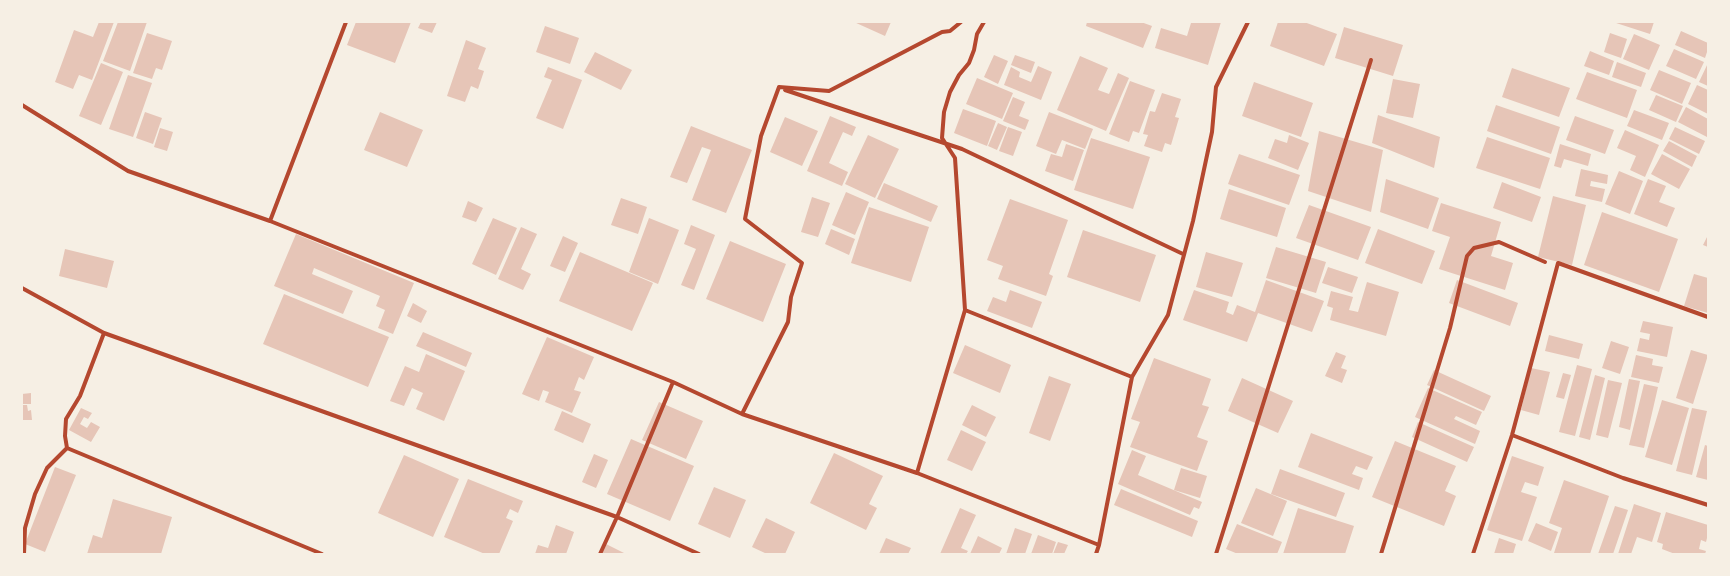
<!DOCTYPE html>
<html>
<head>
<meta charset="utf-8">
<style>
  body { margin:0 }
  #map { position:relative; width:1730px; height:576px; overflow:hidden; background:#f6efe4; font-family:Lato,sans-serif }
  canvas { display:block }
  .frame { position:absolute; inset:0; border:23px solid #f6efe4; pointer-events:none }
</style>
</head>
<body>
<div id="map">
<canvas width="1730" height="576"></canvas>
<div class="frame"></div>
</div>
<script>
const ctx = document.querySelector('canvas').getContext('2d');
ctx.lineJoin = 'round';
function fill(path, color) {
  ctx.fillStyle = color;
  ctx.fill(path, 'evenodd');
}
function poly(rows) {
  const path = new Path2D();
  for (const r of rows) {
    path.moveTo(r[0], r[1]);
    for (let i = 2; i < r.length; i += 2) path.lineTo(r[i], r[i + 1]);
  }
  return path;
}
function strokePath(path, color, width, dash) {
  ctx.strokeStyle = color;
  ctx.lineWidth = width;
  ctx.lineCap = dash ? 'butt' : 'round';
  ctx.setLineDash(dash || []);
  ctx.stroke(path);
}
fill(poly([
  [99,22,114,22,92,80,79,75,73,89,55,82,74,30,93,37],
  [118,22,147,22,130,71,103,61],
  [356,22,411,22,395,63,347,45],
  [421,22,437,22,432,33,418,28],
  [854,22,891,22,885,36],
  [1087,22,1141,22,1152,26,1143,48,1086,26],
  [1189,22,1221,22,1208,65,1155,48,1161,28,1187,36,1191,23],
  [1278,22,1304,22,1337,34,1324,66,1270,46],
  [1613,22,1654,22,1650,34],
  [545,26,579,38,570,64,536,52],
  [1344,27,1403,45,1393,76,1335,58],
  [1681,31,1708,43,1708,49,1705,58,1675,45],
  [147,33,172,41,162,70,156,68,152,79,133,73],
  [1610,33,1627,39,1621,58,1604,52],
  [1634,34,1660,45,1649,70,1623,59],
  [466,40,486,48,478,69,484,71,478,89,471,86,465,102,447,96],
  [1674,49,1704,62,1696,79,1666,66],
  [1590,51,1614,61,1609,75,1584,66],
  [595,52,632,70,621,90,584,72],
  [994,55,1008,61,998,84,984,77],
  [1015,55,1035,62,1031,73,1011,65],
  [1080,56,1108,68,1098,90,1109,94,1118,73,1129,78,1106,131,1057,110],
  [1617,62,1646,73,1641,87,1612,77],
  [101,63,123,72,101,125,79,116],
  [1708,63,1708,86,1699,82],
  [1038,66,1052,72,1041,100,1004,85,1011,67,1020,72,1019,77,1031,82],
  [548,67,582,80,563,129,536,118,552,80,544,77],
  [1512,68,1570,88,1559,117,1502,97],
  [1659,70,1691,83,1682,104,1650,90],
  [1587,72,1637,90,1627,118,1576,99],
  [128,75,152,83,133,137,109,129],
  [977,78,1013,93,1002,119,966,104],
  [1393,79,1420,84,1413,118,1386,113],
  [1130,81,1155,90,1139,133,1133,131,1129,142,1109,134],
  [1254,82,1313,103,1301,137,1242,116],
  [1697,85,1708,90,1708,114,1688,104],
  [1162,93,1181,99,1175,117,1179,118,1171,145,1165,143,1162,152,1144,146,1148,135,1143,134,1150,111,1155,112],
  [1656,95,1683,106,1676,122,1649,110],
  [1013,97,1025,102,1019,116,1029,120,1025,130,1003,121],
  [1496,105,1560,127,1551,154,1487,131],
  [1686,107,1708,119,1707,137,1678,122],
  [963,109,996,121,987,146,954,133],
  [1634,110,1669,123,1662,140,1627,126],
  [145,112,162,118,153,144,136,138],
  [380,112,423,130,407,167,364,150],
  [1049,112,1093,129,1085,149,1062,140,1056,154,1036,146],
  [1378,115,1440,137,1434,168,1372,143],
  [830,116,856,127,852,136,843,132,829,163,848,172,842,186,807,171],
  [1575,116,1614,130,1605,154,1566,140],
  [785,117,818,131,802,166,770,152],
  [998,123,1007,127,997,150,988,146],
  [691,126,752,150,726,213,692,200,711,150,702,147,687,183,670,177],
  [1008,127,1022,132,1013,156,999,151],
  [1675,127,1705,141,1699,154,1669,139],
  [160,128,173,132,167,151,154,147],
  [1625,130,1659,145,1645,177,1630,170,1636,156,1617,148],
  [1319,131,1383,150,1371,212,1308,191],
  [868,135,899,149,875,198,845,184],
  [1289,135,1309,143,1298,170,1268,158,1275,139,1287,143],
  [1487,137,1550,158,1540,189,1476,168],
  [1091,138,1150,157,1133,209,1074,190],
  [1669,141,1697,156,1692,167,1663,151],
  [1066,144,1084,150,1073,181,1045,171,1051,154,1062,157],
  [1560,144,1591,154,1588,166,1564,159,1561,168,1554,166],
  [1239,154,1300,175,1289,205,1228,184],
  [1662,154,1690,169,1679,189,1651,174],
  [1581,169,1608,175,1607,184,1591,181,1590,186,1605,189,1602,202,1575,196],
  [1619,171,1643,181,1630,214,1605,204],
  [1386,179,1439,198,1428,229,1380,212],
  [1648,179,1666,186,1659,202,1675,208,1667,227,1634,214],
  [1502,182,1541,197,1532,222,1493,208],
  [884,183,938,206,931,222,877,199],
  [1229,189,1286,208,1277,237,1220,219],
  [846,192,869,202,855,235,832,225],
  [1553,196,1586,205,1572,265,1538,257],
  [812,197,830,203,818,237,801,232],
  [621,198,647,207,638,234,611,225],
  [1010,199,1068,220,1049,274,1053,276,1046,296,998,279,1003,266,987,260],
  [468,201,483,208,476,222,462,217],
  [1441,203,1501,222,1491,256,1513,263,1505,290,1439,269,1450,237,1432,231],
  [1309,205,1371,227,1358,260,1296,238],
  [869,207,929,227,911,282,851,263],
  [1602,212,1678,239,1659,292,1584,265],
  [493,218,517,228,496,275,472,264],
  [649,218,679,230,658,284,629,272],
  [691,225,715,235,694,290,681,285,696,249,684,244],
  [521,227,537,234,521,269,531,274,523,290,498,279],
  [831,229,855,239,849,255,825,244],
  [1378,229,1435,251,1422,284,1365,263],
  [1083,230,1156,255,1140,302,1067,277],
  [296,234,414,283,393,334,378,328,385,310,376,306,380,296,314,268,312,274,353,291,343,314,274,286],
  [1708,235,1708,247,1703,245],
  [563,236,578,243,565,272,550,266],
  [730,241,786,264,763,322,706,299],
  [1276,247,1326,262,1316,293,1266,278],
  [65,249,114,261,107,288,59,276],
  [580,252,653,283,632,331,559,301],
  [1206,252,1243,263,1232,297,1196,287],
  [1328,267,1358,277,1352,293,1322,283],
  [1694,274,1708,278,1708,313,1684,306],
  [1266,280,1324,301,1312,332,1258,313,1247,342,1183,320,1194,290,1229,302,1226,312,1233,315,1237,305,1255,312],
  [1457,280,1518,303,1510,326,1449,303],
  [1367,282,1399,292,1386,336,1330,320,1333,308,1327,306,1331,291,1353,297,1349,310,1358,312],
  [1010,290,1042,302,1032,328,987,311,993,297,1006,302],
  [284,294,389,337,368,387,263,344],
  [413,303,427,311,421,323,407,316],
  [1643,321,1673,327,1667,357,1637,351,1640,338,1649,340,1650,334,1640,332],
  [423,332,472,353,466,367,416,346],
  [1549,335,1583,344,1579,359,1545,351],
  [547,337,594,357,584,380,579,377,574,390,581,392,572,413,545,402,549,392,543,390,539,401,522,394],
  [1611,341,1629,347,1620,374,1602,368],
  [965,345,1011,365,1000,393,953,373],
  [1691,350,1708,355,1693,404,1676,398],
  [1336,352,1346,356,1341,368,1347,370,1342,383,1325,376],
  [426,354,465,371,444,421,416,409,423,393,412,388,404,406,390,401,405,366,419,372],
  [1636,355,1653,359,1652,365,1663,367,1659,383,1631,377],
  [1154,358,1211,379,1202,405,1209,407,1197,437,1208,441,1197,471,1130,447,1140,422,1131,419],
  [1577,365,1592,369,1575,436,1559,432],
  [1531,368,1550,372,1539,415,1521,410],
  [1434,370,1491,396,1484,411,1427,385],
  [1563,373,1571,375,1564,399,1556,397],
  [1595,375,1605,378,1590,440,1579,437],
  [1049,376,1071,384,1050,441,1029,433],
  [1242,378,1293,401,1278,433,1228,411],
  [1629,379,1640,381,1630,430,1619,427],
  [1608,380,1622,383,1608,438,1596,435],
  [1644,384,1658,387,1644,448,1629,445],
  [1428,388,1482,412,1476,425,1456,416,1454,419,1480,431,1475,444,1415,417],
  [31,393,31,404,22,404,22,394],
  [1662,400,1689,408,1672,465,1645,457],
  [659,402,703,421,686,459,642,440],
  [22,405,27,405,28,411,31,410,32,420,22,420],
  [972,405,996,417,986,437,962,425],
  [81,408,92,413,88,419,84,417,80,424,87,428,91,422,100,427,91,442,69,430],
  [1692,408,1707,411,1692,475,1676,471],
  [562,411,591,424,583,443,554,430],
  [1418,422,1474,447,1467,462,1412,437],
  [961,430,986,442,972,471,947,460],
  [1311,433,1373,457,1367,470,1356,466,1352,474,1363,478,1359,490,1298,467],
  [631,439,694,466,670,521,607,494],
  [1395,441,1456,466,1445,491,1456,496,1444,526,1372,497],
  [1705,445,1708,446,1708,480,1696,477],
  [1132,450,1146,456,1138,475,1202,502,1199,509,1194,507,1190,515,1118,484],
  [834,453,883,476,869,504,877,508,866,530,810,503],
  [594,454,608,460,596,488,582,482],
  [404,455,459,479,433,537,378,513],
  [1512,456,1544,467,1538,486,1525,482,1521,492,1537,497,1522,541,1487,530],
  [55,467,76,475,45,552,25,544],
  [1181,468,1207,476,1200,498,1174,490],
  [1280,469,1345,493,1336,517,1271,494],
  [468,479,523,501,518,513,510,509,506,518,513,521,499,554,485,554,444,537],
  [1564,480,1609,496,1590,554,1558,554,1554,553,1562,528,1549,523],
  [714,487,746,500,730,538,698,524],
  [1256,488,1287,501,1273,536,1241,523],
  [1121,489,1198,521,1192,537,1114,505],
  [113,499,172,517,161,554,87,554,93,535,102,538],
  [1634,504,1661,513,1652,542,1637,537,1631,554,1618,554],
  [1615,506,1628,510,1613,554,1598,554],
  [960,508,976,515,961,548,968,551,966,554,940,554],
  [1298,508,1354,526,1345,554,1283,554],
  [1666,512,1708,525,1708,534,1706,542,1701,540,1699,549,1706,551,1705,554,1675,554,1662,549,1663,544,1657,542],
  [766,518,795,532,785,554,767,554,752,547],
  [1536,523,1558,532,1551,551,1528,541],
  [1237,524,1282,542,1277,554,1238,554,1226,549],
  [556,525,574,532,566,554,535,554,538,545,548,548],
  [1015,528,1032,534,1025,554,1006,554],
  [1038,535,1056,542,1052,554,1031,554],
  [978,536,1002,548,999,554,970,554],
  [886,538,911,548,908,554,879,554],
  [1499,538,1516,544,1513,554,1494,554],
  [1058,542,1068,545,1064,554,1053,554],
  [606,544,626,554,601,554]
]), '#e6c5b7');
strokePath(poly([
  [785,90,962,149,1183,254],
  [22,105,128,171,270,221,673,382,742,414,917,473,1099,545],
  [270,221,346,22],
  [22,288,104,333,80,396,66,419,65,436,67,448,47,468,35,494,25,528,24,554],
  [965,310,1132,377],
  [104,333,617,517,699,554],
  [742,414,788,322,791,297,802,263,745,219,761,136,779,87,829,91,942,32,950,31,961,22],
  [1512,435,1623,478,1708,505],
  [67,448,322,554],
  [917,473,965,310,955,158,942,138,944,112,950,92,959,75,969,63,974,50,977,34,984,22],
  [600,554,617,517,673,382],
  [1096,554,1099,545,1132,377,1168,315,1193,221,1212,132,1216,87,1248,22],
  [1216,554,1371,60],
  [1381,554,1450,328,1467,256,1474,248,1499,242,1545,262],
  [1473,554,1512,435,1558,263,1708,317]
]), '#b5482f', 4);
</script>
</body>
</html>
